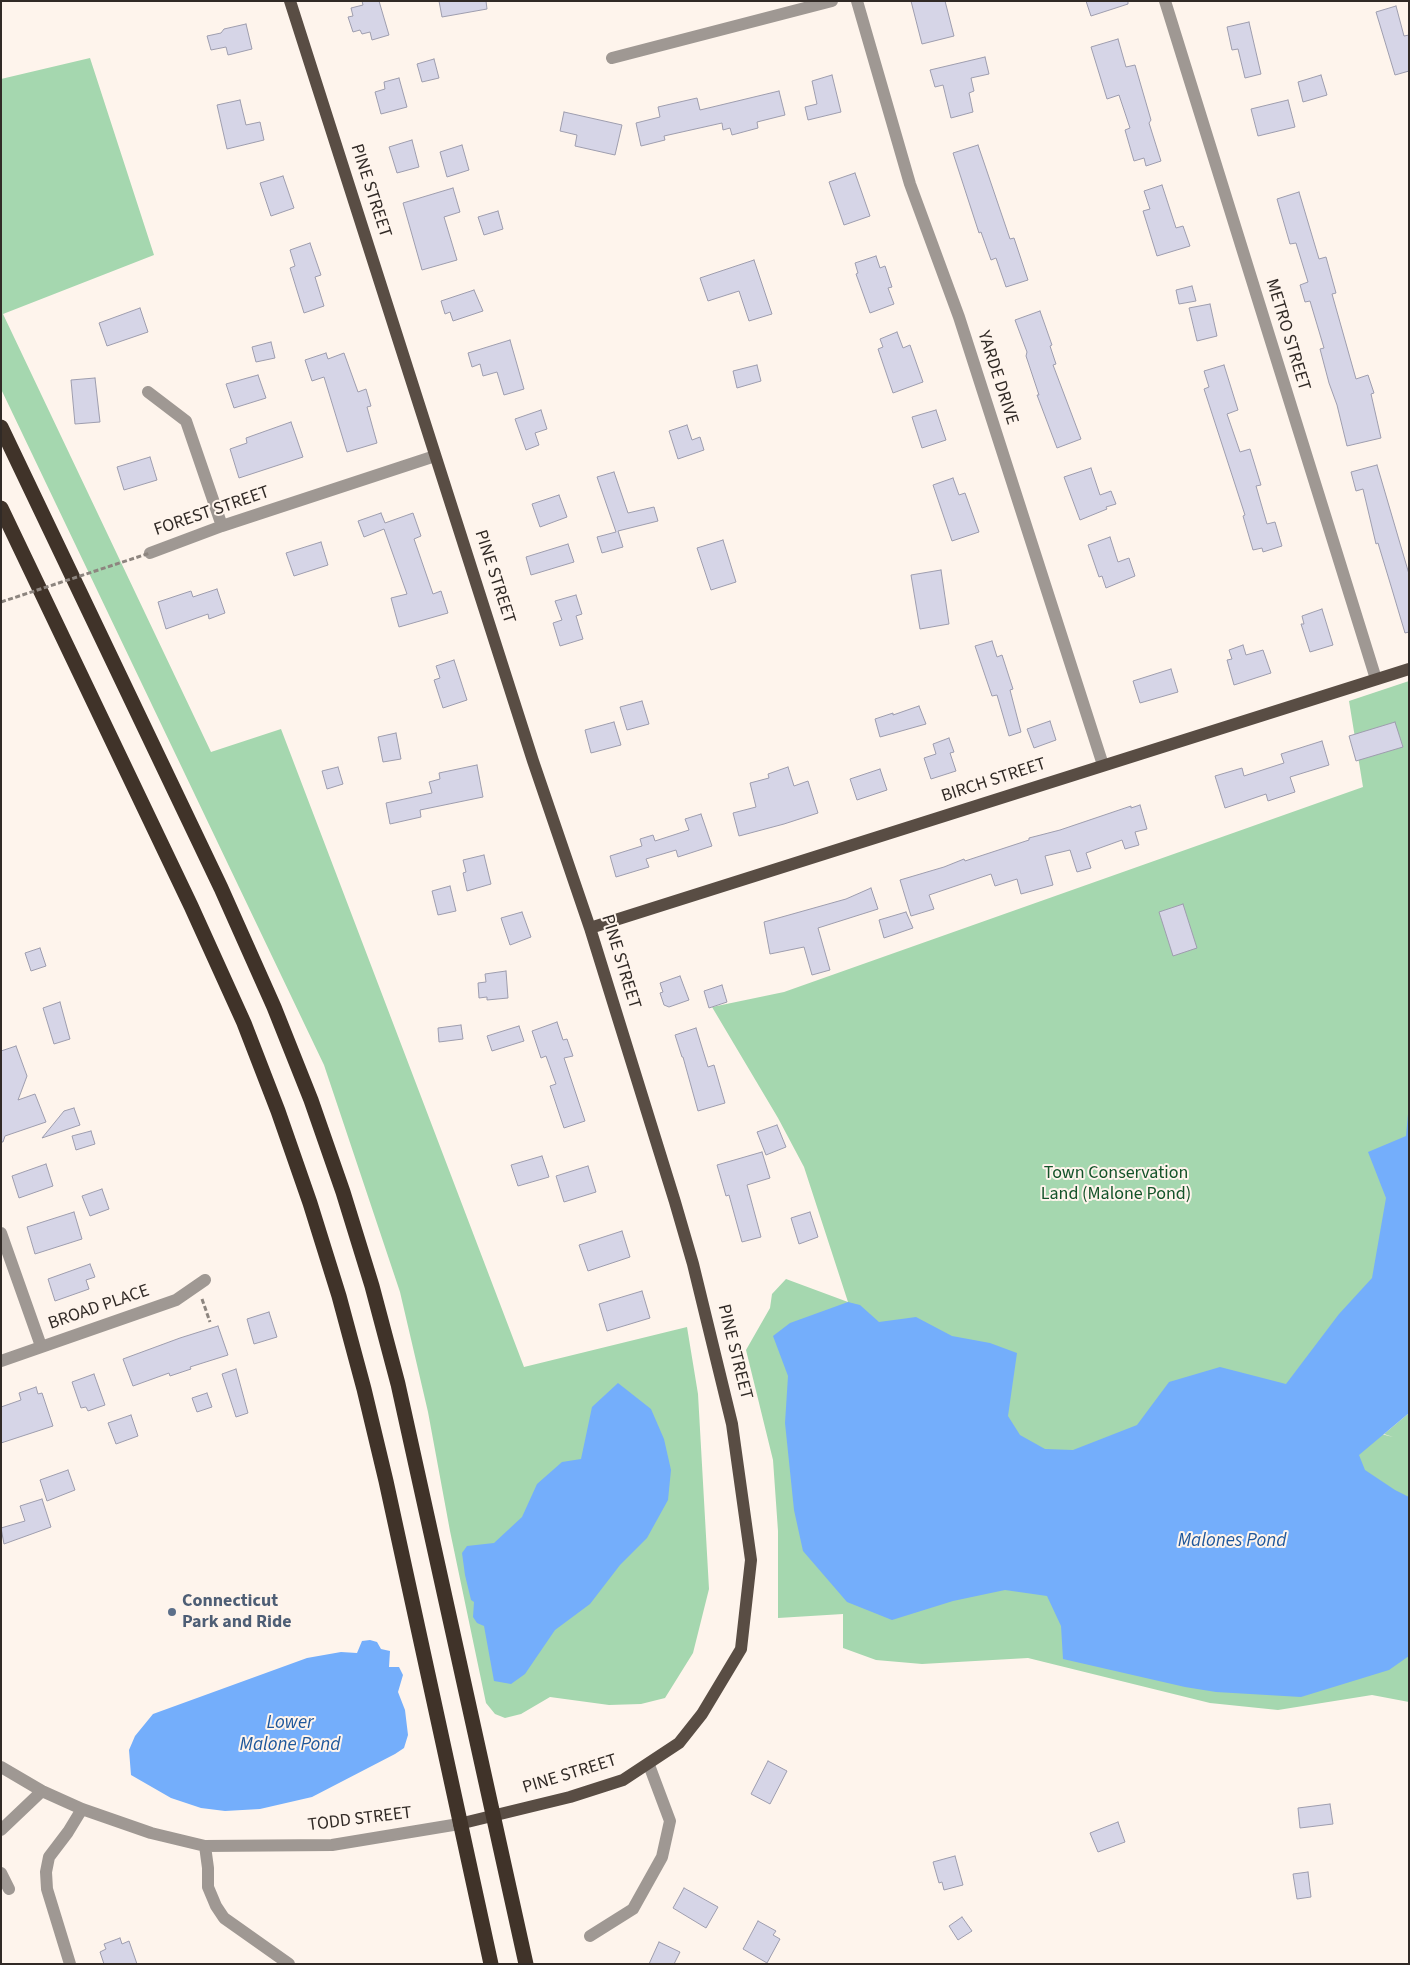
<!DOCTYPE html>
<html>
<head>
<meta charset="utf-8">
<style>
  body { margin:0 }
  #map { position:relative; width:1410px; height:1965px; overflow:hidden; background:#fef4ec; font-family:"Source Sans 3",sans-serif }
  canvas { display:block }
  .frame { position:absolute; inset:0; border:2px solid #312a26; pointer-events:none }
</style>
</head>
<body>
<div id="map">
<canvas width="1410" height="1965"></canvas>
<div class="frame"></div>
</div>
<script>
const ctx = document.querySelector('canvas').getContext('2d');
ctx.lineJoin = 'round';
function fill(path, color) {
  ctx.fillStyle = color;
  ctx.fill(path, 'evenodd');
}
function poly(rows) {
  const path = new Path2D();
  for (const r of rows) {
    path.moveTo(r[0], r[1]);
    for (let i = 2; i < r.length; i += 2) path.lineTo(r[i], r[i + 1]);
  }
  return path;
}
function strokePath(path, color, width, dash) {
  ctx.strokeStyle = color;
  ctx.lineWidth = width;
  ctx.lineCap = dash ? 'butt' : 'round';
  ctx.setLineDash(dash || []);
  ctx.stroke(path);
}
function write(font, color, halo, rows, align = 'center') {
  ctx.font = font + ' "Source Sans 3",sans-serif';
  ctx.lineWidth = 4;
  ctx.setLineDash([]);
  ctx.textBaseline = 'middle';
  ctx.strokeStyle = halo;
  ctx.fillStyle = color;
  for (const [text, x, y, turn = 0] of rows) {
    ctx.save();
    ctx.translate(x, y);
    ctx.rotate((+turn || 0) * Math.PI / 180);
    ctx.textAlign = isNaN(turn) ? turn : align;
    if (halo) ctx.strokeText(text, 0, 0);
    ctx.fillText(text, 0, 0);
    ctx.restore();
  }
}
fill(poly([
  [90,58,154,255,3,314,211,752,281,729,524,1367,687,1327,698,1394,709,1589,693,1653,665,1698,641,1704,609,1705,550,1697,521,1714,505,1718,495,1714,486,1703,450,1531,428,1412,400,1292,324,1065,1,389,1,79],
  [1409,681,1409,1314,1354,1427,1393,1437,1384,1434,1409,1413,1409,1702,1372,1695,1278,1710,1210,1703,1028,1658,922,1664,876,1660,843,1648,843,1614,778,1618,778,1531,773,1460,746,1350,770,1308,772,1294,786,1279,848,1302,804,1167,778,1118,712,1007,784,992,1363,787,1349,701]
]), '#a5d7af');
fill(poly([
  [1409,1103,1409,1413,1359,1455,1365,1470,1395,1490,1409,1497,1409,1656,1389,1670,1301,1697,1216,1692,1185,1687,1063,1659,1061,1626,1047,1596,1005,1590,953,1601,892,1620,847,1602,803,1551,794,1510,785,1423,788,1376,773,1336,790,1323,848,1302,860,1305,879,1322,916,1317,952,1336,990,1343,1017,1353,1008,1416,1020,1435,1045,1449,1073,1450,1137,1425,1169,1382,1220,1367,1286,1384,1339,1314,1372,1278,1386,1198,1368,1152,1406,1136],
  [618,1383,651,1409,664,1439,671,1470,668,1500,647,1538,620,1565,590,1604,555,1630,525,1674,511,1684,494,1681,484,1626,477,1623,473,1617,474,1602,471,1600,465,1575,462,1553,467,1546,494,1543,522,1517,537,1484,562,1462,581,1459,592,1407],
  [370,1640,377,1642,381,1649,390,1651,389,1667,399,1667,403,1675,398,1692,405,1710,408,1735,404,1748,395,1754,312,1797,260,1809,225,1811,201,1808,171,1798,131,1775,129,1750,135,1736,153,1714,307,1658,341,1652,357,1653,362,1641]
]), '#74aefb');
const building = poly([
  [362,1,379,1,389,35,372,40,370,32,362,34,360,30,353,32,348,17,353,16,351,8,363,5,362,1],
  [439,1,486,1,487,9,442,17,439,1],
  [911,1,945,1,954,36,922,44,911,1],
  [1086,1,1128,1,1128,4,1091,16,1086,1],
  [1396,6,1404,36,1409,35,1409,71,1395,75,1376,12,1396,6],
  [1249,22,1261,74,1245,78,1238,49,1232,50,1227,27,1249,22],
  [246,24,252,49,228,55,226,47,211,50,207,36,221,33,224,29,246,24],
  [1118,39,1126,67,1135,65,1151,120,1149,123,1161,161,1146,166,1144,158,1134,161,1125,130,1130,128,1119,95,1107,99,1091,47,1118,39],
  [985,57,989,74,971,78,974,91,969,93,973,112,951,118,943,85,935,87,930,70,985,57],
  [434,59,439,78,422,82,417,64,434,59],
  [832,75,841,112,808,120,805,107,817,104,812,81,832,75],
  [1321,75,1327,95,1303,102,1298,82,1321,75],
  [399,78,407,107,381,114,375,92,385,89,384,82,399,78],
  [779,91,785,115,757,122,758,128,732,135,730,128,723,130,722,123,664,136,665,140,641,146,636,123,660,117,658,107,697,98,700,110,779,91],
  [240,100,246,125,260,122,264,140,227,149,217,105,240,100],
  [1288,100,1295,127,1258,136,1251,109,1288,100],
  [564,112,622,125,615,155,575,146,577,135,560,131,564,112],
  [412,140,419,167,397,173,389,147,412,140],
  [462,145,469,170,447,177,440,152,462,145],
  [978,145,1010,239,1014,238,1028,280,1006,287,996,258,991,260,981,232,979,233,953,153,978,145],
  [855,173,870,216,844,225,829,182,855,173],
  [283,176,294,208,271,216,260,183,283,176],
  [1162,185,1176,228,1183,226,1190,246,1157,256,1143,211,1150,209,1144,191,1162,185],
  [453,188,460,212,444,217,457,260,422,270,403,203,453,188],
  [1299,192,1319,259,1326,257,1336,293,1332,294,1356,379,1368,375,1374,393,1371,394,1381,438,1347,446,1337,405,1329,383,1320,349,1324,348,1310,301,1305,302,1300,285,1308,282,1296,243,1290,244,1277,199,1299,192],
  [498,211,503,229,484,235,478,217,498,211],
  [310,243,321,275,315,277,324,306,304,313,290,268,295,266,290,250,310,243],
  [876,256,880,268,885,266,892,287,888,288,894,304,870,313,856,274,858,273,855,263,876,256],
  [754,260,772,314,749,321,739,291,708,301,700,278,754,260],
  [1192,286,1196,301,1179,304,1176,290,1192,286],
  [474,290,483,311,453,321,450,312,445,314,441,301,474,290],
  [1210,304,1217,336,1197,341,1189,308,1210,304],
  [140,308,148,332,107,346,99,323,140,308],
  [1040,311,1052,345,1050,346,1056,364,1053,365,1081,439,1057,448,1037,395,1039,395,1026,356,1027,352,1015,320,1040,311],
  [897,332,903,348,910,345,923,382,893,393,878,349,883,347,880,339,897,332],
  [510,340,524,389,504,395,497,372,483,376,480,364,472,367,468,353,510,340],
  [271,342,275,358,256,362,252,347,271,342],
  [326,353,328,359,344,353,358,392,366,389,371,406,367,407,377,443,347,452,324,377,312,381,305,360,326,353],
  [757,365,761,381,737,388,733,371,757,365],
  [1224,365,1238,410,1227,414,1240,452,1250,449,1261,485,1256,486,1267,524,1275,522,1282,546,1263,552,1262,548,1253,550,1243,516,1245,515,1204,389,1209,387,1204,371,1224,365],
  [258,375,266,398,234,408,226,384,258,375],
  [95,378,100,422,75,424,71,380,95,378],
  [541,410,547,429,535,433,539,445,526,450,515,419,541,410],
  [936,410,946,440,922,448,912,417,936,410],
  [291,422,303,457,239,478,230,449,247,443,246,438,291,422],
  [687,425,692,440,700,437,704,450,678,459,669,431,687,425],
  [150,457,157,480,124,490,117,467,150,457],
  [1377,465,1409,574,1409,632,1405,633,1391,586,1378,543,1376,544,1363,489,1356,491,1351,472,1377,465],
  [1091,468,1100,495,1111,491,1116,504,1106,507,1107,509,1080,520,1064,477,1091,468],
  [614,472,628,513,654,507,658,521,618,531,623,547,602,553,597,537,616,532,597,477,614,472],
  [953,478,959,495,965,493,979,532,952,541,933,485,953,478],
  [559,495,567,517,540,527,532,504,559,495],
  [381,513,385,523,413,513,421,536,414,539,433,594,441,591,448,613,399,627,391,598,407,594,384,529,364,537,358,521,381,513],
  [1110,537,1118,562,1129,558,1135,576,1106,588,1102,576,1099,577,1088,545,1110,537],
  [723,540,736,582,711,590,697,548,723,540],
  [321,542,328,565,294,576,286,553,321,542],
  [568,544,574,562,531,575,526,557,568,544],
  [941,570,949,624,920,629,911,575,941,570],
  [217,589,225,613,209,619,208,614,166,629,158,602,191,591,193,597,217,589],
  [576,595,582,614,576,616,583,639,560,646,553,623,562,620,555,601,576,595],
  [1322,609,1333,645,1310,652,1301,624,1304,624,1302,616,1322,609],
  [992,641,997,657,1002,655,1013,689,1010,690,1021,732,1009,736,997,695,992,696,975,646,992,641],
  [1243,645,1246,655,1263,650,1271,673,1234,685,1227,660,1232,659,1229,650,1243,645],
  [454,660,467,700,443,708,434,680,440,678,436,666,454,660],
  [1171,669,1178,692,1140,703,1133,681,1171,669],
  [642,701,649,724,627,730,620,707,642,701],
  [919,706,926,724,880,737,875,719,893,713,893,715,919,706],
  [1050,721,1056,740,1034,748,1027,729,1050,721],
  [614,722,621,745,591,753,585,730,614,722],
  [1395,722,1403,747,1356,761,1349,736,1395,722],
  [396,733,401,759,383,762,378,737,396,733],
  [949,738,954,752,950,753,956,771,931,779,924,758,936,754,933,744,949,738],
  [1322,741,1329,765,1290,777,1295,792,1268,801,1266,794,1225,808,1215,776,1242,768,1244,776,1284,763,1281,754,1322,741],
  [477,765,483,797,420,810,421,817,390,824,386,803,432,793,429,782,440,779,439,773,477,765],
  [338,767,343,784,327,789,322,771,338,767],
  [788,767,794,786,808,781,818,813,784,824,739,836,733,813,756,807,750,783,769,778,768,774,788,767],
  [880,769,887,790,857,800,850,779,880,769],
  [1140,805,1147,829,1135,832,1139,845,1125,849,1122,840,1086,853,1091,868,1077,872,1070,850,1045,856,1053,885,1021,894,1017,879,995,886,991,874,929,895,934,909,911,916,900,880,944,867,964,859,965,861,1029,840,1029,838,1060,830,1131,806,1131,808,1140,805],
  [701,814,712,846,678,857,676,850,646,859,649,867,616,877,610,856,642,846,640,839,653,835,655,841,689,830,685,819,701,814],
  [484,855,491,884,467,891,463,873,466,872,463,860,484,855],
  [450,886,456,911,438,915,432,891,450,886],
  [871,888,878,909,818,928,830,970,812,975,804,947,770,954,764,922,846,899,871,888],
  [1183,904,1197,948,1173,956,1159,912,1183,904],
  [522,912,531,937,510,945,501,918,522,912],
  [906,912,913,928,884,938,879,920,906,912],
  [40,948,46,966,31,971,25,953,40,948],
  [506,971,508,998,487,1000,487,997,479,998,478,983,486,982,485,974,506,971],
  [680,976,689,1000,669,1007,664,1005,660,993,663,992,660,983,680,976],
  [722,985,727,1002,709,1008,704,991,722,985],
  [60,1002,70,1039,54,1044,43,1008,60,1002],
  [557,1022,563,1040,567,1039,573,1056,564,1058,585,1121,564,1128,550,1086,556,1084,546,1056,541,1058,532,1031,557,1022],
  [461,1025,463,1039,439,1042,438,1028,461,1025],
  [519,1026,524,1041,492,1051,487,1036,519,1026],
  [696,1028,708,1067,714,1065,725,1103,698,1111,683,1057,682,1057,675,1035,696,1028],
  [16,1046,27,1076,18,1100,35,1094,46,1122,5,1136,3,1142,1,1142,1,1051,16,1046],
  [74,1108,80,1125,42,1138,64,1111,74,1108],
  [777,1125,786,1147,766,1155,757,1132,777,1125],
  [91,1131,95,1144,76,1150,72,1136,91,1131],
  [762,1152,770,1178,747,1185,761,1237,742,1242,729,1195,726,1196,717,1165,762,1152],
  [542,1156,549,1177,518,1186,511,1165,542,1156],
  [46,1164,53,1186,19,1198,12,1176,46,1164],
  [588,1166,596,1192,564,1202,556,1176,588,1166],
  [102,1189,109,1209,90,1216,82,1196,102,1189],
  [74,1212,82,1239,35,1254,27,1227,74,1212],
  [810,1212,818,1237,799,1244,791,1218,810,1212],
  [622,1231,630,1257,588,1271,579,1245,622,1231],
  [90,1264,95,1277,86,1280,89,1289,55,1301,48,1279,90,1264],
  [642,1291,650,1318,607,1331,599,1304,642,1291],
  [269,1312,277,1337,254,1344,247,1319,269,1312],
  [218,1326,228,1355,190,1367,191,1369,170,1376,169,1373,133,1386,123,1359,180,1338,218,1326],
  [236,1369,248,1413,236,1417,222,1374,236,1369],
  [94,1374,105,1405,88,1411,86,1407,81,1408,72,1382,94,1374],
  [36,1387,38,1394,42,1393,53,1426,1,1443,1,1407,21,1400,19,1393,36,1387],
  [207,1393,212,1407,197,1412,192,1398,207,1393],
  [131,1415,138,1436,116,1444,108,1423,131,1415],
  [68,1470,75,1490,47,1501,40,1480,68,1470],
  [42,1499,51,1527,4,1544,1,1528,25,1521,20,1506,42,1499],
  [768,1761,787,1771,770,1804,751,1794,768,1761],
  [1330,1804,1333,1824,1300,1828,1298,1808,1330,1804],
  [1118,1822,1125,1842,1098,1852,1090,1833,1118,1822],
  [955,1856,963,1885,944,1890,942,1882,939,1883,933,1862,955,1856],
  [1308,1872,1311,1897,1297,1899,1293,1874,1308,1872],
  [684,1888,718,1907,706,1928,673,1908,684,1888],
  [962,1917,972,1931,958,1940,949,1926,962,1917],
  [758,1921,776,1931,773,1935,780,1939,767,1963,743,1949,758,1921],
  [120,1938,122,1944,129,1941,137,1964,104,1964,100,1952,106,1949,104,1944,120,1938],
  [659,1942,680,1952,674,1964,649,1964,659,1942]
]);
fill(building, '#d6d5e7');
strokePath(building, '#9e9dae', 1);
strokePath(poly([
  [202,1299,210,1322]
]), '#8d857f', 3, [5, 2.5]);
strokePath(poly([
  [857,1,910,184,959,317,1103,765],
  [1165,1,1376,679],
  [612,58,832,1],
  [148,392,186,421,222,526],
  [150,553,222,526,435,456],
  [1,1233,41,1346],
  [1,1361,176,1300,205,1280],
  [1,1767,42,1791,82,1809,151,1833,205,1846,332,1845,459,1824],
  [1,1830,42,1791],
  [205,1846,208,1868,208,1887,216,1906,224,1918,289,1964],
  [1,1873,9,1889],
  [590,1936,633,1909,662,1857,670,1821,649,1765],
  [70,1964,47,1889,46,1872,49,1857,68,1832,82,1809]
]), '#9f9893', 12);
strokePath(poly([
  [290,1,533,761,590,928,675,1202,693,1264,732,1424,751,1560,741,1649,702,1714,679,1743,623,1780,570,1797,459,1824],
  [590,928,1409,669]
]), '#594d44', 12);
strokePath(poly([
  [1,427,221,888,274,1007,311,1100,343,1192,372,1286,398,1384,526,1964],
  [1,508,191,906,244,1023,278,1111,310,1203,339,1296,364,1389,386,1481,491,1964]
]), '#403329', 15);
strokePath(poly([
  [1,602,150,553]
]), '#8d857f', 3, [5, 2.5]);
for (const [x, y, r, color] of [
  [172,1612,5,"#5c6f8a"]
]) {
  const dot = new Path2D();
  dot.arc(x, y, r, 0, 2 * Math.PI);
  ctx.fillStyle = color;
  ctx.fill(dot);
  strokePath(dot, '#fef4ec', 2);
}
write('18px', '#312a26', '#fef4ec', [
  ["PINE STREET",370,191,72],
  ["METRO STREET",1287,335,73],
  ["YARDE DRIVE",997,378,72],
  ["FOREST STREET",212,512,-19],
  ["PINE STREET",494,577,72],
  ["BIRCH STREET",994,781,-18],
  ["PINE STREET",620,962,73],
  ["BROAD PLACE",99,1308,-19],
  ["PINE STREET",734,1352,76],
  ["PINE STREET",570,1775,-17],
  ["TODD STREET",360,1820,-7]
]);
write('18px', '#145329', '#fef4ec', [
  ["Town Conservation",1116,1174],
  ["Land (Malone Pond)",1116,1195]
]);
write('bold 18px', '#4e5e75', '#fef4ec', [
  ["Connecticut",182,1602],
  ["Park and Ride",182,1623]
], 'left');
write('italic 19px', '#1e579b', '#fef4ec', [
  ["Malones Pond",1232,1542],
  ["Lower",290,1724],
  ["Malone Pond",290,1746]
]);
</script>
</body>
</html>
